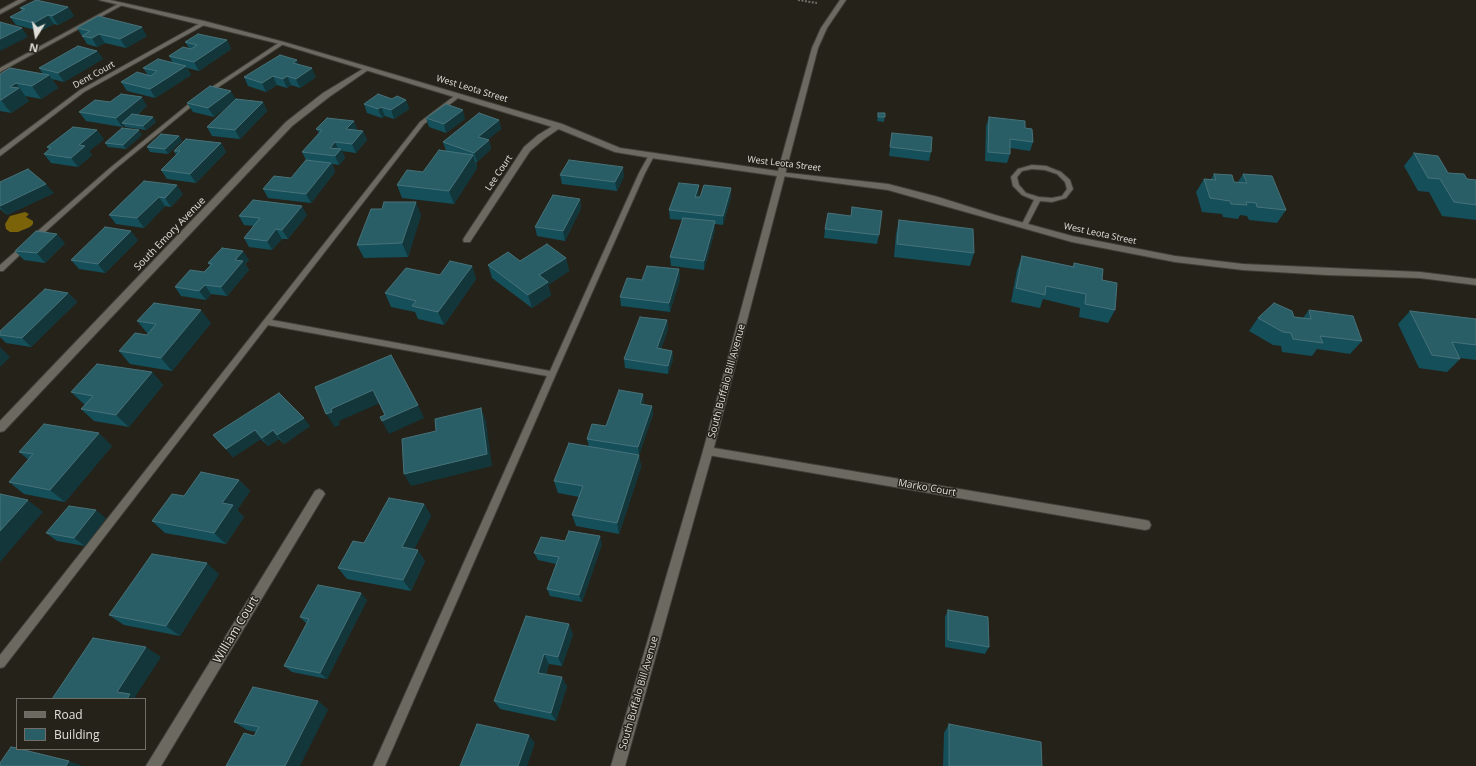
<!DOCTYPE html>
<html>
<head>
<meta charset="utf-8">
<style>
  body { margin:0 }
  #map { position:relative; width:1476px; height:766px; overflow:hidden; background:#25221a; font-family:"Open Sans",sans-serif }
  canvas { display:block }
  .legend { position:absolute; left:16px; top:698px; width:130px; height:52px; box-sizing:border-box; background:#25221a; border:1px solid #706e66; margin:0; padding:5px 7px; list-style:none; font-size:12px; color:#e1dfd9 }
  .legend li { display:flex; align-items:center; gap:8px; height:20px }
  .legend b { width:20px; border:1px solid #706e66 }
  .north { position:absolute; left:16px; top:16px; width:40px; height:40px; -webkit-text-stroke:3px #25221a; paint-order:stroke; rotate:191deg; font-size:11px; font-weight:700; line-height:16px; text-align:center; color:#e1dfd9 }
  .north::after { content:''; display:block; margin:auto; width:14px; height:18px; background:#e1dfd9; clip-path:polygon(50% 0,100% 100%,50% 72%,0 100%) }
</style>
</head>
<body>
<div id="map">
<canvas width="1476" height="766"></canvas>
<ul class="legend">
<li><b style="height:5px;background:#6c6960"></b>Road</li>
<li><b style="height:11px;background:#2a5e67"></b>Building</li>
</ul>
<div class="north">N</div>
</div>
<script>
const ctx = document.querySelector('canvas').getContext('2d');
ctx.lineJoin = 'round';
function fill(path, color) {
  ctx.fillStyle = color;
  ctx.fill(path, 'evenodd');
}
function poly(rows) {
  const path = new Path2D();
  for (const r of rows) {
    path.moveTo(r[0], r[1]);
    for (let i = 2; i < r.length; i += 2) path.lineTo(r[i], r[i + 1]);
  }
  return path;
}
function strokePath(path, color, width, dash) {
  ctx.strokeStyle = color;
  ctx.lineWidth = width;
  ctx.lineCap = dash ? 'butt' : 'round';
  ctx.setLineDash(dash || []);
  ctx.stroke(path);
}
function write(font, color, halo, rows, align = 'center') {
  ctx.font = font + ' "Open Sans",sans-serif';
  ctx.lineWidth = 3;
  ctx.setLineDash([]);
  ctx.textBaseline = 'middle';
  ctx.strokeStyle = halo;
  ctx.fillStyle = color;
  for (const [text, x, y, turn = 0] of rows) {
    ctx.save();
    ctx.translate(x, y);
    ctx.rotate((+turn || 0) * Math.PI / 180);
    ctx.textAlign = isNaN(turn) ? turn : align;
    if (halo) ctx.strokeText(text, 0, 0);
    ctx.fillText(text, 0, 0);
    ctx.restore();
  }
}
fill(poly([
  [25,212,29,214,26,217,33,221,33,224,30,227,18,232,10,232,6,229,5,224,10,216]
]), '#7b6309');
const lane = poly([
  [120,3,124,4,0,72,0,68,120,3],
  [280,42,285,43,208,94,203,93,280,42],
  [457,94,462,95,424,124,272,320,550,371,639,173,649,155,651,154,654,156,645,173,556,374,385,766,373,766,547,376,268,325,4,667,0,668,0,655,420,122,457,94],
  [196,98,199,100,198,101,114,170,35,241,31,241,30,239,31,237,110,168,196,98],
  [1032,165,1046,166,1061,172,1070,180,1073,189,1066,198,1052,202,1040,201,1027,226,1024,228,1021,226,1034,200,1022,195,1013,186,1011,177,1018,169,1032,165],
  [1032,169,1045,170,1057,174,1065,182,1067,189,1062,196,1052,198,1039,197,1026,193,1019,185,1017,177,1022,171,1032,169],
  [23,245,27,245,28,247,3,271,0,271,0,265,23,245]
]);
const street = poly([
  [18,0,26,0,0,14,0,10,18,0],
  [204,21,207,23,206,24,84,92,0,156,0,150,80,90,204,21],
  [366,67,371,68,329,97,292,126,4,431,0,432,0,421,286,122,323,93,366,67],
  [556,124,562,124,563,126,544,139,530,151,470,242,464,242,463,240,464,238,524,147,538,135,556,124],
  [779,172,888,184,938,197,995,215,1072,236,1175,256,1243,264,1420,272,1476,279,1476,285,1420,278,1327,275,1243,270,1175,262,1072,242,888,190,782,176,779,176,779,172],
  [708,447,1145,520,1149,521,1151,525,1149,529,1145,530,708,455,704,454,703,451,704,448,708,447],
  [319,489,323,491,325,494,323,497,161,766,146,766,315,491,319,489]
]);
const secondary = poly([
  [99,0,110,0,204,21,284,42,562,124,620,148,778,171,812,48,821,28,840,0,846,0,827,28,818,48,713,451,625,766,611,766,703,451,777,176,651,158,615,152,556,128,280,44,99,0]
]);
strokePath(lane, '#413f38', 2);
strokePath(street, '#413f38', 2);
strokePath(secondary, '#413f38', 2);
strokePath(poly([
  [798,0,817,3]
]), '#726f68', 2, [2, 1.5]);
fill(lane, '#6c6960');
fill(street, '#6c6960');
fill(secondary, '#6c6960');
fill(poly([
  [68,7,74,16,58,25,54,24,40,31,16,25,10,17,22,11,20,8],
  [77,28,147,36,126,48,105,43,97,47,87,44],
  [227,40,231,49,199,71,187,68,191,75,155,98,127,91,121,82,148,75,143,68,173,63,169,56,189,48,185,42],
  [97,51,103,59,64,82,52,79,58,88,41,99,25,96,29,101,11,113,0,111,0,74,43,74,39,68],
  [299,64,316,77,300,88,291,85,287,88,277,85,266,92,248,86,244,77],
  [236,99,263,102,267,111,240,139,212,136,207,127,232,103,214,117,193,112,187,103],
  [392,99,406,100,409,109,394,119,385,116,382,118,367,113,364,104],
  [110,102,147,106,137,115,153,117,156,122,146,130,125,127,124,125,122,127,86,121,79,112],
  [878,113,885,113,884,122,877,121],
  [989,117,1025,128,1033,142,1030,151,1010,148,1010,154,1007,163,985,161,986,126],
  [426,118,465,119,446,133,429,127],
  [499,120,501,129,487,140,489,140,491,149,477,162,476,162,477,168,454,204,402,198,397,185,423,172,446,151,443,142],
  [354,121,357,130,363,131,367,140,356,153,342,151,345,158,339,165,332,164,335,172,311,203,268,198,263,189,291,178,306,160,302,152,319,133,316,129],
  [892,133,931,152,929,161,889,156],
  [142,135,126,149,108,147,105,143],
  [179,136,182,141,168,154,150,152,147,147],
  [104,139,89,151,92,155,78,167,51,163,44,154,49,150,47,147],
  [221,143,226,152,196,183,167,179,161,170,176,155,174,151],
  [1414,153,1448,173,1467,179,1476,180,1476,220,1442,216,1429,192,1418,191,1404,166],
  [1214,174,1234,182,1238,182,1243,174,1286,210,1277,223,1249,220,1247,216,1240,215,1238,219,1223,217,1222,214,1202,212,1196,192,1204,179,1211,179],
  [560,175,624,176,617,191,562,184],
  [144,181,183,194,171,207,165,206,144,228,116,224,109,215],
  [0,182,54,193,7,215,0,209],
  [699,185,699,194,698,197,700,197,731,188,731,197,723,225,715,224,715,230,704,270,671,266,670,257,683,220,670,219,669,210],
  [580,199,581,208,565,241,537,236,535,227],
  [307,215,288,239,282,239,272,250,249,247,244,238,254,226,244,225,239,216],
  [421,215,408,257,364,258,357,245],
  [851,216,879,235,877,244,824,238,825,229],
  [899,220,974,253,970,266,894,257,896,234],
  [138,240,105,273,79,269,71,260],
  [65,243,45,263,24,260,15,251],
  [1022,256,1072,267,1074,263,1102,280,1115,310,1108,323,1079,317,1080,308,1043,299,1040,308,1011,302,1017,270],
  [566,258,569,271,548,285,551,295,532,308,492,278,488,265],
  [249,260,245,264,249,270,227,296,211,294,206,300,181,296,175,287,204,272,210,266,208,263],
  [472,266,476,279,444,325,418,319,415,312,391,307,385,293,440,275],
  [679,269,680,279,670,312,621,306,620,297,642,280],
  [68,293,77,302,31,347,6,343,0,337,0,331],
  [1309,310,1362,341,1350,354,1317,349,1312,356,1282,352,1281,346,1273,345,1249,331,1258,318,1294,317,1303,318],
  [1410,311,1476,319,1476,360,1460,358,1460,359,1447,372,1419,368,1398,324],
  [667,320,668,329,661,349,672,351,673,359,668,374,625,368,624,359],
  [137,321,211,323,172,371,130,364,119,351,148,334],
  [152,372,163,385,129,427,94,421,81,409,85,405,71,392],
  [644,402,644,404,652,406,653,414,639,455,641,467,619,534,576,526,572,515,579,497,558,493,554,481,589,447,587,439],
  [310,426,284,444,279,439,268,446,261,439,233,457,213,435],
  [112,446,65,502,24,494,9,482,29,460,19,452],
  [239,480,250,491,237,510,244,517,226,544,165,533,152,521,184,496],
  [424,504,431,516,414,549,425,561,411,591,347,579,338,568,364,543],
  [106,518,85,546,57,541,46,533],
  [565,541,602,544,582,602,550,596,547,589,556,564,538,560,534,553],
  [219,574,180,636,124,625,109,615],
  [367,600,327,679,292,672,284,666,307,624,300,617],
  [948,610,989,647,985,654,945,647,945,617],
  [526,616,573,634,562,666,549,664,546,674,567,686,556,721,500,709,494,701],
  [318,701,328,710,254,736,256,732,247,730,234,722],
  [949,724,1042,766,943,766,944,733]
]), '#144f5a');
fill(poly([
  [68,7,74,16,58,25,52,16],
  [48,15,54,24,40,31,34,23],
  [142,27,147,36,126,48,120,39],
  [22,28,28,37,0,51,0,39],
  [99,34,105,43,97,47,92,38],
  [227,40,231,49,199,71,194,62],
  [97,51,103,59,64,82,58,73],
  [297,60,301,69,293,63],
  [186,66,191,75,155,98,150,89],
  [312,68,316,77,300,88,296,79],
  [49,75,58,88,41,99,32,86],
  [273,76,277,85,266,92,262,83],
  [287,76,291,85,287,88,283,79],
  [16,83,29,101,11,113,1,100,10,87],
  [231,91,236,100,214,117,208,108],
  [142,97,147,106,126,123,122,123,124,125,122,127,116,118],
  [406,100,409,109,394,119,391,110],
  [263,102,267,111,240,139,235,130],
  [381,107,385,116,382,118,378,109],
  [463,110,465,119,446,133,444,124],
  [153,117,156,122,146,130,143,126],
  [499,120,501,129,480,146,478,137],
  [354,121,357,130,350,138,346,129],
  [97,130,104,139,89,151,92,155,78,167,71,158,79,145],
  [139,130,142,135,126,149,123,145],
  [363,131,367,140,356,153,352,144],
  [179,136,182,141,168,154,165,149],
  [489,140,491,149,477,162,474,153],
  [335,142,339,151,334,157,330,148],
  [221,143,226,152,196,183,190,174],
  [341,149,345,158,339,165,335,156],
  [473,155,477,168,454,204,449,191],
  [331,163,335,172,311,203,306,194],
  [623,167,624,176,617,191,615,182],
  [46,184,54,193,7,215,0,207,0,206],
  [177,185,183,194,171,207,165,198],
  [699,185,699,194,695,206,695,197],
  [731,188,731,197,723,225,723,216],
  [159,197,165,206,144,228,137,218],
  [580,199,581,208,565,241,563,231],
  [416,202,421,215,408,257,402,243],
  [302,206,307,215,288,239,282,230],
  [715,221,715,230,704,270,704,261],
  [276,229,282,239,272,250,267,241],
  [131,231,138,240,105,273,98,264],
  [57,234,65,243,45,263,37,253],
  [243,251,249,260,245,264,249,270,227,296,221,287,235,260],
  [566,258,569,271,548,285,551,295,532,308,528,295,539,275],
  [472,266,476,279,444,325,438,312],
  [679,269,680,279,670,312,669,303],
  [205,285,211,294,206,300,199,291],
  [68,293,77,302,31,347,22,338],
  [201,310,211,323,172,371,161,358],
  [667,320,668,329,658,357,657,348],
  [0,347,10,357,0,367],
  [672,351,673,359,668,374,668,366],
  [152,372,163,385,129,427,116,415],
  [373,390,380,403,339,421,340,425,335,427,326,414,331,409],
  [643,394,644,402,641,412,640,404],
  [418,405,424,418,389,434,382,421],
  [652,406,653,414,639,455,638,447],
  [481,408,486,421,492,466,411,486,404,474],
  [304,418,310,426,284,444,277,435],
  [255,430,261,439,233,457,226,449],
  [273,430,279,439,268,446,262,438],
  [99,433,112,446,65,502,50,490],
  [639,455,641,467,619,534,617,523],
  [239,480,250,491,237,510,244,517,226,544,214,533,222,503],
  [28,500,43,512,0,562,0,531],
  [424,504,431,516,410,558,402,547],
  [96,510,106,518,85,546,74,538],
  [600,536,602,544,582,602,579,595],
  [418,550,425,561,411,591,403,580],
  [207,563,219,574,180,636,166,626],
  [361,593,367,600,327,679,320,673],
  [569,624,573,634,562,666,558,657],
  [146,647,161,657,135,697,138,699,127,699,117,692],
  [544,654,549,664,543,682,538,673],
  [562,677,567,686,556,721,551,713],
  [318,701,328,710,300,766,285,766],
  [529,735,535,743,527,766,518,766],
  [69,761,83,766,66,766]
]), '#12363a');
const building = poly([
  [36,0,68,7,52,16,48,15,34,23,10,17,25,9,20,8,36,0],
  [98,16,142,27,120,39,99,34,92,38,82,36,90,31,77,28,98,16],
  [0,22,22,28,0,39,0,22],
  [198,34,227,40,194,62,169,56,183,47,191,49,197,45,185,42,198,34],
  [78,46,97,51,58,73,39,68,78,46],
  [280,55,297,60,293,63,312,68,296,79,287,76,283,79,273,76,262,83,244,77,280,55],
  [158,59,186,66,150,89,121,82,137,72,151,76,157,71,143,68,158,59],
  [10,68,49,75,32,86,16,83,10,87,19,88,1,100,0,100,0,74,10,68],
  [210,86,231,91,208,108,187,103,210,86],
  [121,94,142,97,116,118,79,112,95,100,110,102,121,94],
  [378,94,392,99,397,96,406,100,391,110,381,107,378,109,364,104,378,94],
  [236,99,263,102,235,130,207,127,236,99],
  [446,104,463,110,444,124,426,118,446,104],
  [479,113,499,120,478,137,489,140,474,153,443,142,479,113],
  [878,113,885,113,885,117,878,117,878,113],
  [132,114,153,117,143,126,122,123,132,114],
  [989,117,1025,121,1025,128,1032,129,1033,142,1010,139,1010,154,988,152,989,117],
  [327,118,354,121,346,129,363,131,352,144,335,142,330,148,341,149,335,156,302,152,322,130,316,129,327,118],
  [73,127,97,130,79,145,85,146,71,158,44,154,51,148,47,147,73,127],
  [122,128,139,130,123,145,105,143,122,128],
  [892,133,932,137,931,152,890,147,892,133],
  [161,134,179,136,165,149,147,147,161,134],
  [186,139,221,143,190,174,161,170,180,151,174,151,186,139],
  [439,150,473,155,449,191,397,185,407,170,423,172,439,150],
  [1414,153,1438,156,1448,173,1464,174,1467,179,1476,180,1476,205,1454,202,1440,179,1428,178,1414,153],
  [306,160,331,163,306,194,263,189,274,176,291,178,306,160],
  [569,160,623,167,615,182,560,175,569,160],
  [28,169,46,184,0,206,0,182,28,169],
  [1214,174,1232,175,1234,182,1247,183,1243,174,1272,176,1286,210,1257,207,1256,203,1246,202,1247,205,1231,204,1230,201,1210,198,1204,179,1216,180,1214,174],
  [144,181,177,185,165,198,159,197,137,218,109,215,144,181],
  [679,183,699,185,695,197,700,197,704,185,731,188,723,216,669,210,679,183],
  [553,195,580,199,563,231,535,227,553,195],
  [253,200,302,206,282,230,276,229,267,241,244,238,260,218,239,216,253,200],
  [384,202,416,202,402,243,357,245,371,209,382,209,384,202],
  [852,207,882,211,879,235,825,229,828,213,851,216,852,207],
  [683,218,715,221,704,261,670,257,683,218],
  [899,220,973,229,974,253,897,244,899,220],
  [105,227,131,231,98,264,71,260,105,227],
  [36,231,57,234,37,253,15,251,36,231],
  [547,244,566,258,539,275,548,282,528,295,488,265,508,252,520,261,547,244],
  [222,248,243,251,235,260,243,261,221,287,205,285,199,291,175,287,190,270,204,272,212,264,208,263,222,248],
  [1022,256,1074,267,1074,263,1103,269,1102,280,1117,283,1115,310,1085,304,1086,294,1046,286,1045,295,1016,288,1022,256],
  [450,261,472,266,438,312,412,306,416,301,385,293,406,268,440,275,450,261],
  [647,266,679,269,669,303,620,297,627,278,642,280,647,266],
  [45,289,68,293,22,338,0,335,0,331,45,289],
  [154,303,201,310,161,358,119,351,135,333,147,335,156,324,137,321,154,303],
  [1274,303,1292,311,1294,317,1311,319,1309,310,1353,316,1362,341,1320,336,1323,343,1293,339,1291,333,1283,332,1258,318,1274,303],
  [1410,311,1476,319,1476,345,1452,342,1460,359,1432,355,1410,311],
  [640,317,667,320,657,348,672,351,668,366,624,359,640,317],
  [391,355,418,405,382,421,380,417,385,415,373,390,331,409,332,412,326,414,315,387,391,355],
  [97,364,152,372,116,415,81,409,93,396,71,392,97,364],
  [619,390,643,394,640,404,652,406,638,447,587,439,592,424,606,426,619,390],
  [279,393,304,418,277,435,273,430,262,438,255,430,226,449,213,435,279,393],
  [481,408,487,454,404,474,402,439,436,431,435,419,481,408],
  [44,424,99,433,50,490,9,482,33,454,19,452,44,424],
  [569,443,639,455,617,523,572,515,583,486,554,481,569,443],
  [201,472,239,480,222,503,233,505,214,533,152,521,172,494,184,496,201,472],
  [0,494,28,500,0,531,0,494],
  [389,498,424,504,402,547,418,550,403,580,338,568,353,541,364,543,389,498],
  [69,506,96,510,74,538,46,533,69,506],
  [569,531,600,536,579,595,547,589,559,557,534,553,541,537,565,541,569,531],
  [152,554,207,563,166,626,109,615,152,554],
  [318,585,361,593,320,673,284,666,309,619,300,617,318,585],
  [948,610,988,617,989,647,948,640,948,610],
  [526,616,569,624,558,657,544,654,538,673,562,677,551,713,494,701,526,616],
  [93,638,146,647,117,692,130,694,127,699,52,699,93,638],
  [253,687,318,701,285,766,226,766,244,733,254,736,259,727,234,722,253,687],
  [477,724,529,735,518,766,460,766,477,724],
  [949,724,1041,742,1042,766,949,766,949,724],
  [11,747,17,748,17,749,20,749,69,761,66,766,0,766,0,763,11,747]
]);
fill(building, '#2a5e67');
strokePath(building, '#477279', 1);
write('9px', '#e1dfd9', '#25221a', [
  ["Dent Court",94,75,-29],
  ["West Leota Street",472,89,17],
  ["West Leota Street",784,164,7],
  ["Lee Court",499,173,-56],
  ["West Leota Street",1100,234,12]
]);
write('10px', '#e1dfd9', '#25221a', [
  ["South Emory Avenue",170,234,-46],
  ["South Buffalo Bill Avenue",727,381,-75],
  ["Marko Court",927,488,10],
  ["South Buffalo Bill Avenue",639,693,-74]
]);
write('12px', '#e1dfd9', '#25221a', [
  ["William Court",236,630,-59]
]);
</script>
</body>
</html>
